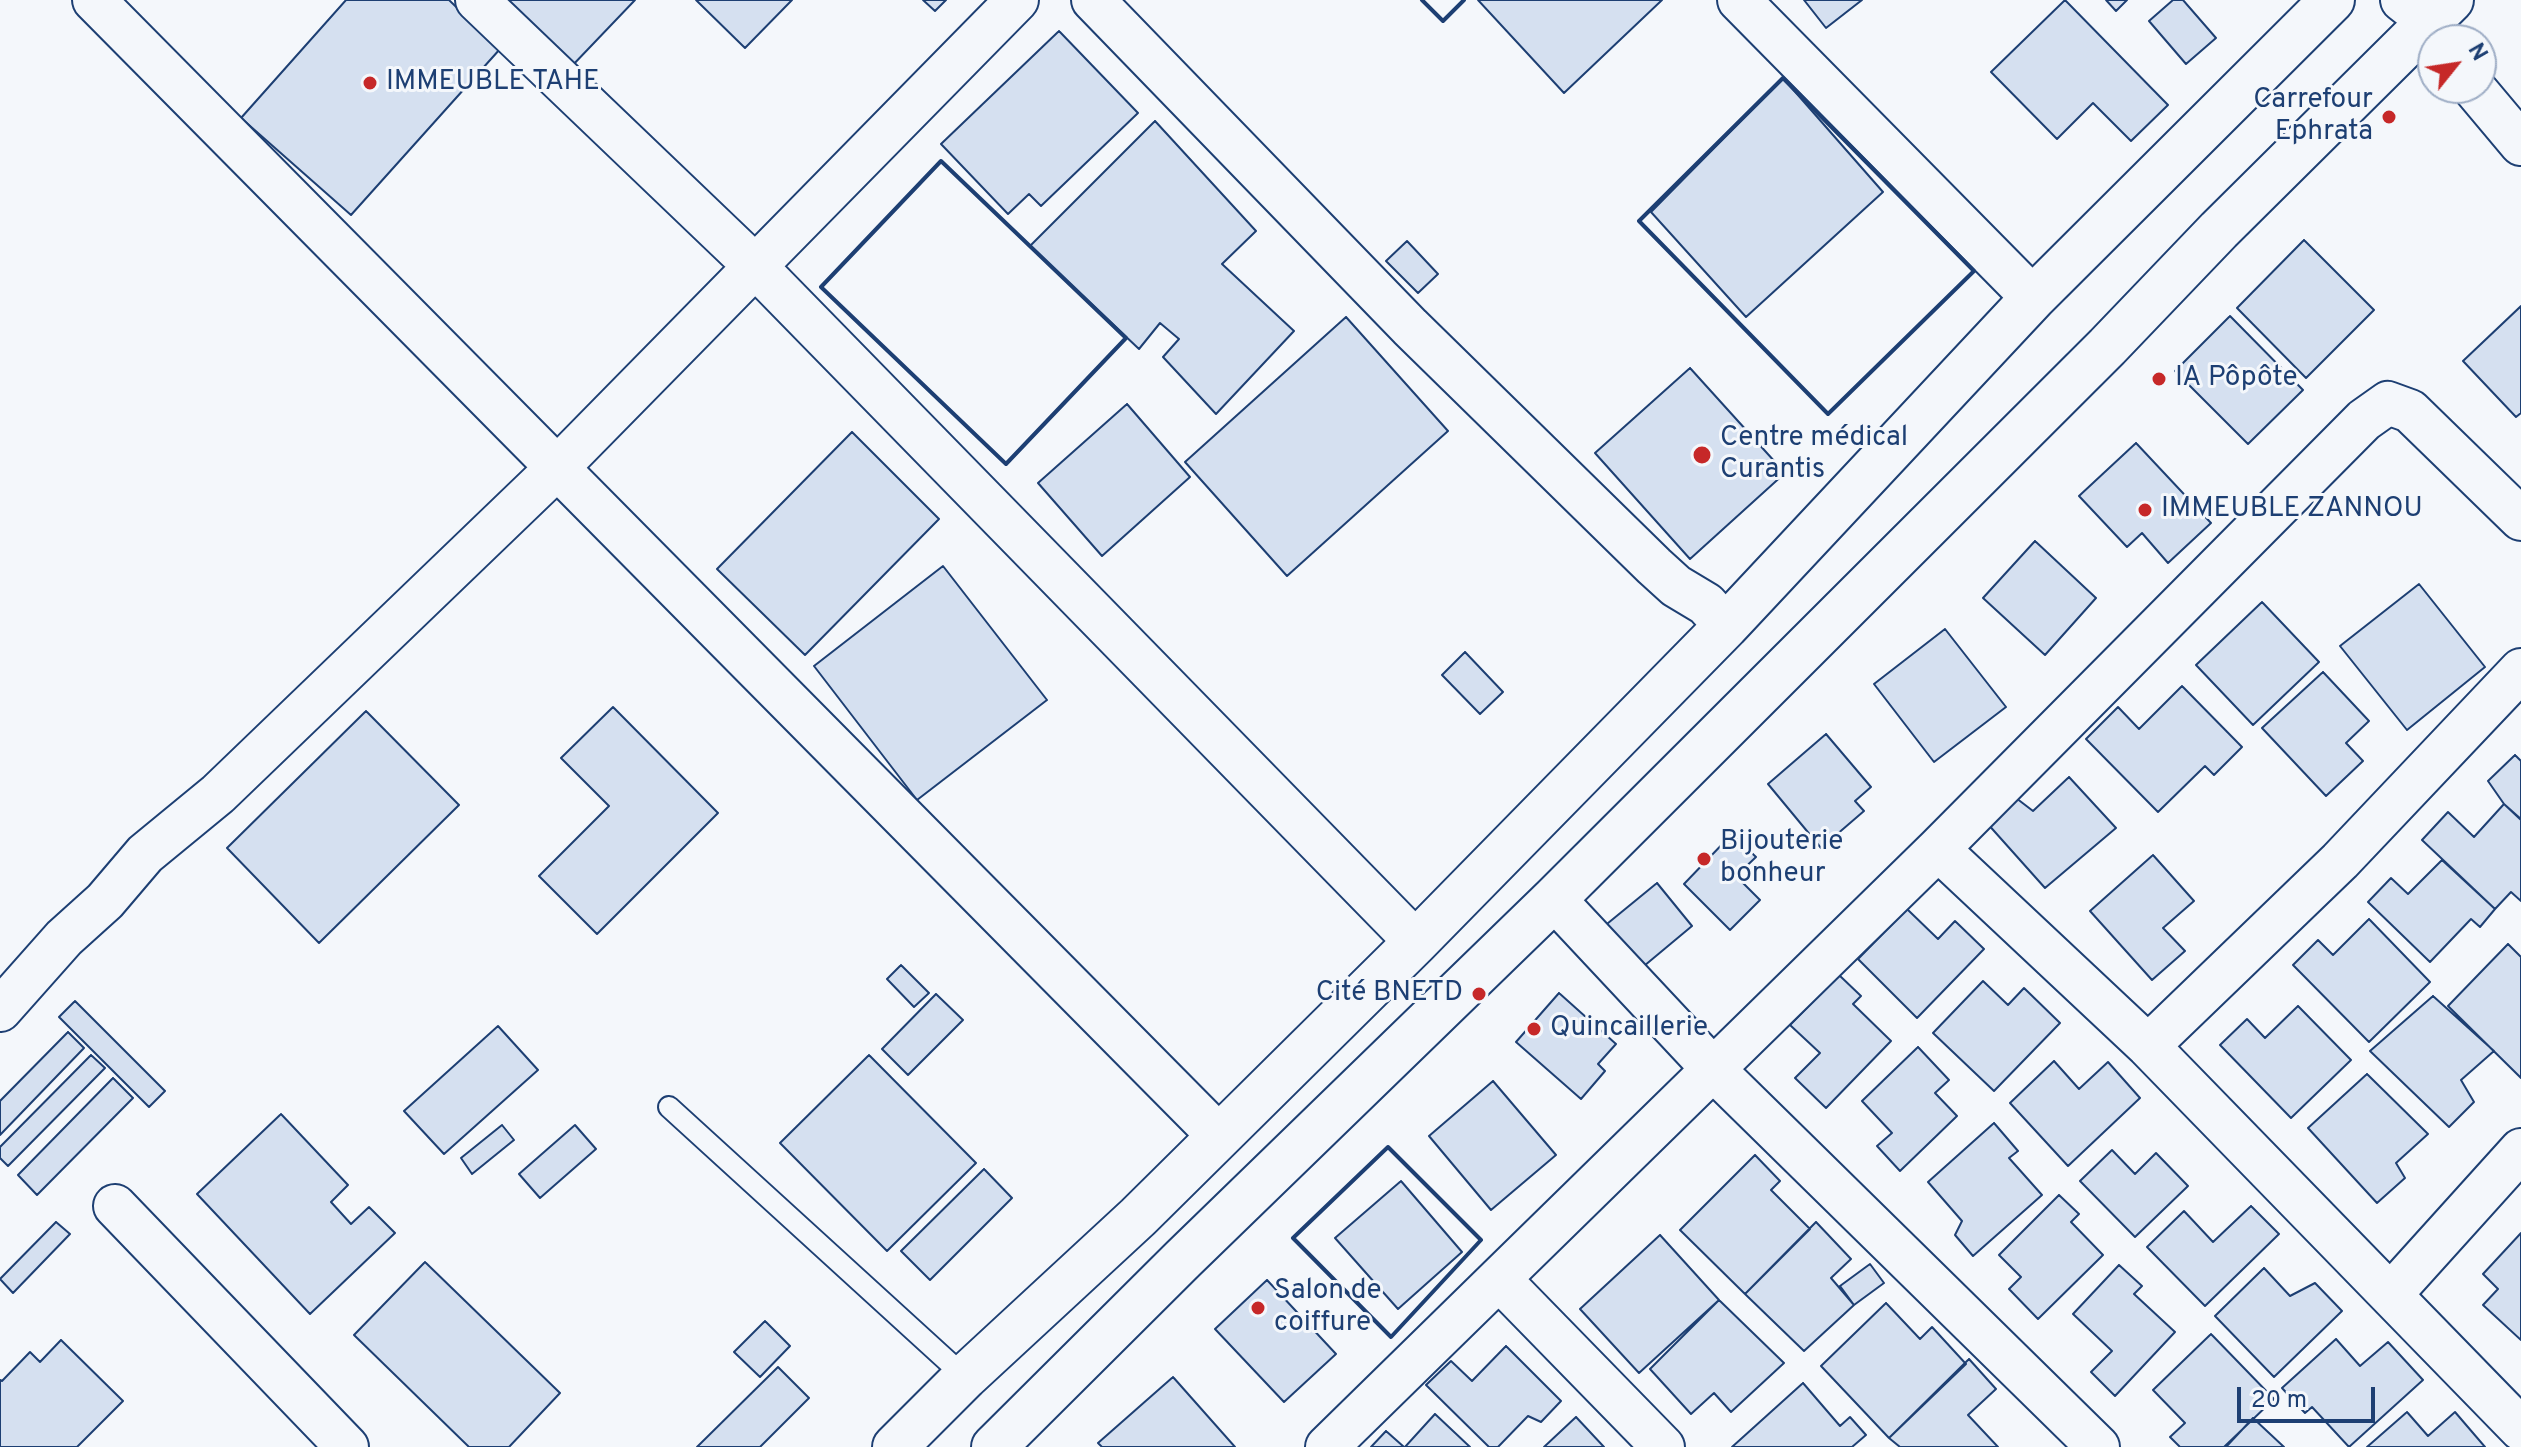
<!DOCTYPE html>
<html>
<head>
<meta charset="utf-8">
<style>
  body { margin:0 }
  #map { position:relative; width:2521px; height:1447px; overflow:hidden; background:#f4f7fb; font-family:Overpass,sans-serif }
  canvas { display:block }
  .north { position:absolute; left:2417px; top:24px; width:80px; height:80px; box-sizing:border-box; background:#f4f7fb; border:2px solid #9eadc5; border-radius:50%; rotate:60deg; font-size:22px; font-weight:700; line-height:32px; text-align:center; color:#1d3f73 }
  .north::after { content:''; display:block; margin:auto; width:28px; height:36px; background:#c62828; clip-path:polygon(50% 0,100% 100%,50% 72%,0 100%) }
  .scale { position:absolute; left:2237px; top:1387px; width:138px; height:36px; box-sizing:border-box; border:4px solid #1d3f73; border-top:0; padding-left:10px; font-size:24px; line-height:28px; white-space:nowrap; color:#1d3f73; -webkit-text-stroke:6px #f4f7fb; paint-order:stroke }
</style>
</head>
<body>
<div id="map">
<canvas width="2521" height="1447"></canvas>
<div class="north">N</div>
<div class="scale">20 m</div>
</div>
<script>
const ctx = document.querySelector('canvas').getContext('2d');
ctx.lineJoin = 'round';
function fill(path, color) {
  ctx.fillStyle = color;
  ctx.fill(path, 'evenodd');
}
function poly(rows) {
  const path = new Path2D();
  for (const r of rows) {
    path.moveTo(r[0], r[1]);
    for (let i = 2; i < r.length; i += 2) path.lineTo(r[i], r[i + 1]);
  }
  return path;
}
function strokePath(path, color, width, dash) {
  ctx.strokeStyle = color;
  ctx.lineWidth = width;
  ctx.lineCap = dash ? 'butt' : 'round';
  ctx.setLineDash(dash || []);
  ctx.stroke(path);
}
function write(font, color, halo, rows, align = 'center') {
  ctx.font = font + ' Overpass,sans-serif';
  ctx.lineWidth = 6;
  ctx.setLineDash([]);
  ctx.textBaseline = 'middle';
  ctx.strokeStyle = halo;
  ctx.fillStyle = color;
  for (const [text, x, y, turn = 0] of rows) {
    ctx.save();
    ctx.translate(x, y);
    ctx.rotate((+turn || 0) * Math.PI / 180);
    ctx.textAlign = isNaN(turn) ? turn : align;
    if (halo) ctx.strokeText(text, 0, 0);
    ctx.fillText(text, 0, 0);
    ctx.restore();
  }
}
const building = poly([
  [346,0,449,0,500,49,351,215,241,118,346,0],
  [500,0,635,0,570,68,500,0],
  [696,0,792,0,745,48,696,0],
  [923,0,946,0,935,11,923,0],
  [1478,0,1662,0,1564,93,1478,0],
  [1804,0,1862,0,1826,28,1804,0],
  [2065,0,2168,105,2131,141,2093,103,2057,139,1991,72,2065,0],
  [2106,0,2127,0,2116,11,2106,0],
  [2173,0,2183,0,2216,38,2186,64,2149,21,2173,0],
  [1059,31,1138,113,1041,206,1029,194,1008,214,941,144,1059,31],
  [1783,78,1883,192,1746,317,1651,212,1783,78],
  [1155,121,1256,231,1222,264,1294,331,1216,414,1163,357,1179,339,1160,323,1139,349,1030,246,1155,121],
  [2304,240,2374,310,2306,378,2237,308,2304,240],
  [1407,241,1438,274,1418,293,1386,261,1407,241],
  [2521,306,2521,413,2516,417,2463,361,2521,306],
  [2230,316,2303,390,2248,444,2175,371,2230,316],
  [1346,317,1448,431,1287,576,1185,462,1346,317],
  [1690,368,1785,473,1690,559,1595,453,1690,368],
  [1127,404,1190,477,1102,556,1038,483,1127,404],
  [852,432,939,519,805,655,717,569,852,432],
  [2136,443,2211,523,2168,563,2142,533,2127,547,2079,496,2136,443],
  [2035,541,2096,598,2045,655,1983,598,2035,541],
  [943,566,1047,700,917,800,814,666,943,566],
  [2419,584,2485,667,2407,730,2340,646,2419,584],
  [2262,602,2319,662,2253,725,2196,665,2262,602],
  [1945,629,2006,707,1934,762,1874,684,1945,629],
  [1465,652,1503,692,1480,714,1442,675,1465,652],
  [2323,672,2369,721,2346,743,2363,761,2326,796,2262,728,2323,672],
  [2182,686,2242,747,2214,775,2205,766,2158,812,2086,739,2118,707,2139,729,2182,686],
  [613,707,718,813,597,934,539,876,609,806,561,758,613,707],
  [366,711,459,805,319,943,227,848,366,711],
  [1826,734,1871,787,1855,801,1864,811,1821,848,1768,784,1826,734],
  [2515,755,2521,761,2521,819,2504,804,2488,781,2515,755],
  [2069,777,2116,828,2045,888,1978,813,2003,788,2033,811,2069,777],
  [2504,804,2521,820,2521,901,2511,892,2495,909,2422,840,2448,812,2474,837,2504,804],
  [1732,834,1756,857,1736,876,1760,900,1730,930,1684,884,1732,834],
  [2153,855,2194,901,2163,928,2185,951,2152,980,2090,911,2153,855],
  [2442,860,2495,909,2480,927,2471,919,2430,962,2368,902,2391,878,2408,894,2442,860],
  [1657,883,1692,926,1638,971,1602,928,1657,883],
  [1907,909,1938,939,1955,921,1984,949,1917,1018,1858,959,1907,909],
  [2369,919,2430,982,2369,1042,2293,965,2318,940,2333,955,2369,919],
  [2508,944,2521,957,2521,1078,2448,1006,2508,944],
  [901,965,929,993,914,1007,887,979,901,965],
  [1839,975,1861,996,1853,1004,1891,1041,1826,1108,1795,1078,1820,1053,1790,1025,1839,975],
  [1983,981,2008,1005,2024,988,2060,1023,1994,1091,1933,1033,1983,981],
  [1559,993,1616,1044,1598,1064,1605,1071,1581,1099,1516,1042,1559,993],
  [936,994,963,1020,908,1075,882,1049,936,994],
  [2433,996,2494,1051,2461,1080,2474,1102,2449,1127,2370,1051,2433,996],
  [75,1001,165,1091,149,1107,59,1017,75,1001],
  [2298,1006,2351,1060,2291,1118,2220,1045,2247,1019,2265,1038,2298,1006],
  [498,1026,538,1070,444,1154,404,1111,498,1026],
  [68,1032,84,1048,0,1135,0,1101,68,1032],
  [1918,1047,1949,1080,1935,1093,1957,1116,1900,1171,1877,1146,1892,1133,1862,1101,1918,1047],
  [91,1055,105,1068,8,1166,0,1158,0,1147,91,1055],
  [869,1055,976,1163,887,1251,780,1143,869,1055],
  [2054,1061,2079,1089,2108,1062,2140,1098,2068,1166,2010,1103,2054,1061],
  [2367,1074,2428,1134,2396,1163,2405,1178,2377,1203,2308,1128,2367,1074],
  [113,1078,133,1098,37,1195,18,1175,113,1078],
  [1493,1081,1556,1155,1491,1210,1429,1136,1493,1081],
  [281,1114,348,1185,331,1202,351,1224,369,1207,395,1233,310,1314,197,1194,281,1114],
  [1994,1123,2018,1151,2009,1158,2042,1195,1973,1256,1955,1235,1962,1221,1928,1182,1994,1123],
  [502,1125,514,1140,472,1174,461,1158,502,1125],
  [575,1125,596,1149,540,1198,519,1174,575,1125],
  [2112,1150,2135,1174,2156,1153,2188,1186,2135,1237,2080,1181,2112,1150],
  [1755,1155,1780,1181,1771,1190,1810,1229,1745,1294,1680,1230,1755,1155],
  [984,1169,1012,1198,930,1280,901,1251,984,1169],
  [1401,1181,1462,1252,1398,1309,1335,1238,1401,1181],
  [2059,1195,2079,1214,2071,1222,2103,1255,2038,1319,2009,1289,2021,1277,1999,1255,2059,1195],
  [2251,1206,2279,1234,2205,1306,2147,1247,2184,1211,2213,1242,2251,1206],
  [56,1222,70,1234,13,1293,0,1279,56,1222],
  [1816,1222,1851,1259,1831,1278,1854,1305,1804,1351,1745,1294,1816,1222],
  [2521,1233,2521,1340,2483,1305,2498,1289,2483,1274,2521,1233],
  [1660,1235,1719,1300,1639,1373,1580,1309,1660,1235],
  [425,1262,560,1393,509,1447,469,1447,354,1335,425,1262],
  [1870,1264,1884,1283,1854,1305,1840,1286,1870,1264],
  [2119,1265,2142,1286,2134,1294,2175,1332,2115,1396,2091,1372,2112,1351,2073,1314,2119,1265],
  [2264,1268,2290,1296,2315,1283,2342,1311,2274,1377,2215,1316,2264,1268],
  [1267,1280,1336,1354,1284,1402,1215,1329,1267,1280],
  [1719,1300,1784,1363,1731,1412,1714,1393,1691,1414,1650,1369,1719,1300],
  [1886,1303,1920,1339,1932,1327,1966,1364,1889,1438,1821,1366,1886,1303],
  [765,1321,790,1346,760,1377,734,1352,765,1321],
  [2211,1334,2274,1399,2224,1447,2180,1447,2170,1437,2185,1423,2153,1390,2211,1334],
  [2336,1339,2360,1366,2388,1342,2423,1380,2349,1447,2312,1407,2305,1413,2282,1388,2336,1339],
  [61,1340,123,1401,77,1447,0,1447,0,1380,2,1381,30,1352,40,1362,61,1340],
  [1506,1346,1561,1401,1541,1422,1528,1416,1498,1447,1489,1447,1426,1385,1451,1361,1472,1381,1506,1346],
  [1969,1359,1996,1389,1968,1415,1998,1447,1900,1447,1889,1438,1969,1359],
  [778,1367,809,1398,760,1447,697,1447,778,1367],
  [1173,1377,1235,1447,1102,1447,1098,1443,1173,1377],
  [1803,1383,1840,1426,1850,1417,1866,1435,1852,1447,1732,1447,1803,1383],
  [2407,1412,2428,1436,2455,1412,2485,1447,2367,1447,2407,1412],
  [1435,1414,1470,1447,1405,1447,1435,1414],
  [1576,1417,1604,1447,1544,1447,1576,1417],
  [2253,1418,2284,1447,2226,1447,2253,1418],
  [1386,1431,1404,1447,1371,1447,1386,1431]
]);
fill(building, '#d5e0f0');
strokePath(building, '#1d3f73', 2);
const service = poly([
  [669,1107,965,1377]
]);
const minor = poly([
  [94,0,1219,1136],
  [477,0,755,266,1416,942],
  [1093,0,1410,327,1654,566,1676,586,1706,604,1726,626],
  [1739,0,2033,298],
  [2402,0,2430,22,2442,40],
  [2474,88,2521,144],
  [1938,849,2148,1046,2521,1429],
  [1554,899,1714,1070,2098,1447],
  [0,1010,64,938,105,901,145,854,218,794,558,467,1017,0],
  [2148,1046,2340,861,2521,670],
  [115,1206,347,1447],
  [1500,1280,1663,1447],
  [2391,1294,2521,1150],
  [1327,1447,1938,849,2364,420,2388,403,2410,411,2521,519]
]);
const secondary = poly([
  [895,1447,965,1377,1138,1217,1416,942,1726,626,2033,298,2332,0],
  [994,1447,1183,1259,1554,899,2107,347,2219,230,2451,0]
]);
strokePath(service, '#1d3f73', 24);
strokePath(minor, '#1d3f73', 46);
strokePath(secondary, '#1d3f73', 48);
strokePath(service, '#f4f7fb', 20);
strokePath(minor, '#f4f7fb', 42);
strokePath(secondary, '#f4f7fb', 44);
strokePath(poly([
  [1422,0,1443,21,1464,0],
  [1783,78,1974,271,1828,414,1639,221,1783,78],
  [941,161,1126,338,1006,464,821,287,941,161],
  [1388,1147,1481,1240,1391,1337,1293,1238,1388,1147]
]), '#1d3f73', 4);
for (const [x, y, r, color] of [
  [370,83,8,"#c62828"],
  [2389,117,8,"#c62828"],
  [2159,379,8,"#c62828"],
  [1702,455,10,"#c62828"],
  [2145,510,8,"#c62828"],
  [1704,859,8,"#c62828"],
  [1479,994,8,"#c62828"],
  [1534,1029,8,"#c62828"],
  [1258,1308,8,"#c62828"]
]) {
  const dot = new Path2D();
  dot.arc(x, y, r, 0, 2 * Math.PI);
  ctx.fillStyle = color;
  ctx.fill(dot);
  strokePath(dot, '#f4f7fb', 3);
}
write('28px', '#1d3f73', '#f4f7fb', [
  ["IMMEUBLE TAHE",386,83],
  ["Carrefour",2373,101,"right"],
  ["Ephrata",2373,133,"right"],
  ["IA Pôpôte",2175,379],
  ["Centre médical",1720,439],
  ["Curantis",1720,471],
  ["IMMEUBLE ZANNOU",2161,510],
  ["Bijouterie",1720,843],
  ["bonheur",1720,875],
  ["Cité BNETD",1463,994,"right"],
  ["Quincaillerie",1550,1029],
  ["Salon de",1274,1292],
  ["coiffure",1274,1324]
], 'left');
</script>
</body>
</html>
